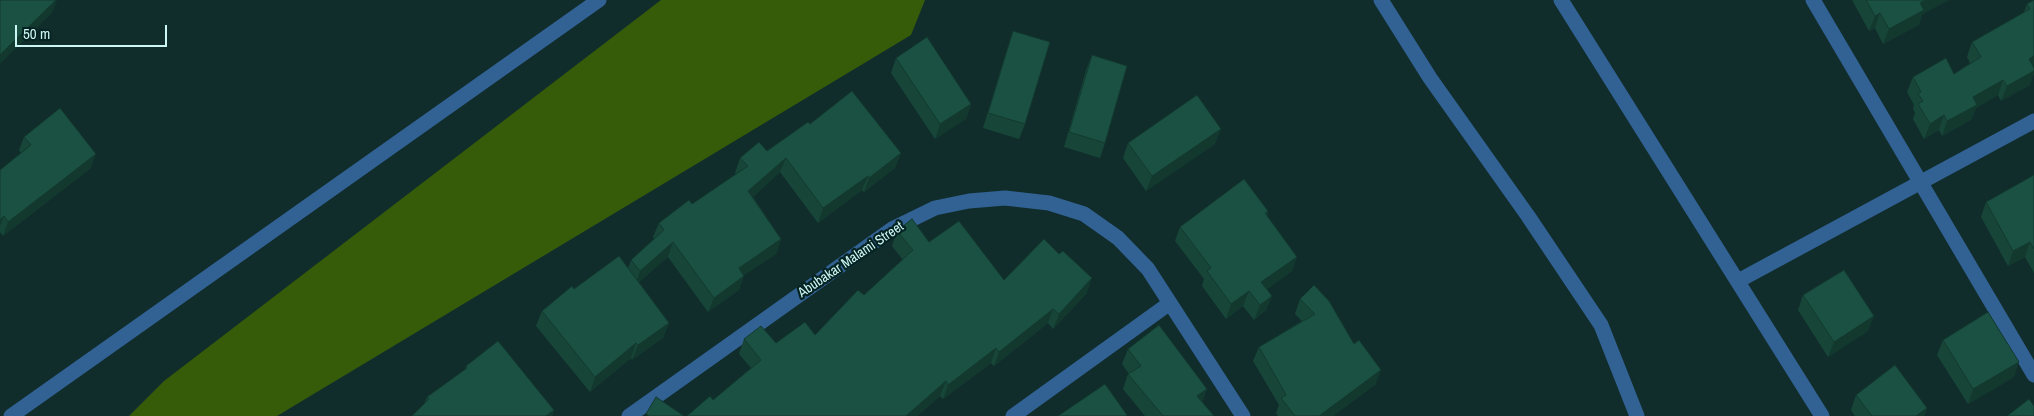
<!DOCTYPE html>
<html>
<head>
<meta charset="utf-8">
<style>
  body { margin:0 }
  #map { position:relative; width:2034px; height:416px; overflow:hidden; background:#102d2c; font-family:"Archivo Narrow",sans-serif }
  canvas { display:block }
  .scale { position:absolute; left:15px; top:25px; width:152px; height:22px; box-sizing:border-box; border:2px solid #ccf6f3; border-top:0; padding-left:6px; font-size:15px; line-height:18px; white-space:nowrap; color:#ccf6f3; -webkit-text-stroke:4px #052322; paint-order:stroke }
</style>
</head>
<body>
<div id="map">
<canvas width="2034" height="416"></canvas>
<div class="scale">50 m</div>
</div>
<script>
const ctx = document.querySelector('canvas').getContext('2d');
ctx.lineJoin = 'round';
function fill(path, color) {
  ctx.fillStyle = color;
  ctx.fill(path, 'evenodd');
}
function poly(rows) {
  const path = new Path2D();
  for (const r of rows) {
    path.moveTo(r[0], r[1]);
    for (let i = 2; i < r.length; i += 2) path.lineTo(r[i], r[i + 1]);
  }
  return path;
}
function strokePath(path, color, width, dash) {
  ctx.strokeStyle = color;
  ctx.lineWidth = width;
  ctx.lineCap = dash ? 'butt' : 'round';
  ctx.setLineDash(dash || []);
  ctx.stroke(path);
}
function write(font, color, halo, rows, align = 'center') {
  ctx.font = font + ' "Archivo Narrow",sans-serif';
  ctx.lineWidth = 4.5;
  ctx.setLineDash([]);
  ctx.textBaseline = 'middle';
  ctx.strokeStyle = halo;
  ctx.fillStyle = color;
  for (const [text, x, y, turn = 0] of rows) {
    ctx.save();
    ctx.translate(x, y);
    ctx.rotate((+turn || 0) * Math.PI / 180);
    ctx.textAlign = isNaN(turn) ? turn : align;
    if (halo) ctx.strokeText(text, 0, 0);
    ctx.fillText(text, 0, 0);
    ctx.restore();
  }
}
fill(poly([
  [661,0,925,0,911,35,277,416,129,416,164,381]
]), '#375c09');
strokePath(poly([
  [1381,0,1430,78,1528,216,1601,325,1637,416],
  [1561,0,1822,416],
  [1813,0,2034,375],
  [1738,281,2034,121],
  [11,416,599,0],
  [629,416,892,229,935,208,969,201,1005,198,1049,203,1084,214,1118,238,1148,269,1243,416],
  [1013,416,1170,303]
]), '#326193', 15);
fill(poly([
  [1852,0,1949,0,1922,14,1919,25,1883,44,1875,28,1869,31],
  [2034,0,2030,85,2001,101,1998,95,1976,108,1971,120,1942,136,1939,130,1924,139,1913,119,1915,113,1913,109,1914,105,1907,92,1913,77,1954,74,1970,63,1967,57,1972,42,2024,12,2027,4],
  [1013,31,1025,124,1019,139,983,128,1008,46],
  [1092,55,1105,143,1100,158,1064,147,1086,70],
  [896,58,971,104,966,119,935,139,891,73],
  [810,124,901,153,895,168,864,192,862,190,818,223,780,172,753,197,781,239,776,254,744,275,739,290,708,312,668,257,639,282,669,323,663,338,632,360,631,358,590,392,536,326,542,311,574,289,628,268,631,260,654,239,653,237,659,223,692,204,736,174,735,173,740,158,767,151],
  [24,137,91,168,3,236,0,232,0,170,21,153,19,150],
  [1128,143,1215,144,1146,191,1123,158],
  [2034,175,2034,273,2025,257,2008,266,1981,217,1986,202],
  [1268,211,1267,215,1292,271,1267,289,1272,296,1266,310,1254,320,1243,306,1226,319,1202,286,1204,279,1175,241,1180,227],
  [897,231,929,242,1004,280,1087,293,1053,329,1048,323,994,366,991,363,943,399,940,396,917,416,687,416,713,400,751,368,739,354,744,339,776,343,815,335,864,295,903,260,892,246],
  [1314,285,1376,384,1333,416,1278,416,1276,413,1279,405,1253,361,1259,347,1302,321,1295,314,1300,299],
  [1803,295,1868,331,1828,357,1798,310],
  [1943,340,2014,377,1968,404,1937,355],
  [1128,349,1202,402,1214,416,1145,416,1123,389,1128,374,1129,374,1122,364],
  [466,366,554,410,552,416,412,416,424,404,427,397,465,370],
  [1856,395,1927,408,1924,416,1855,416,1851,410]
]), '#174639');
fill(poly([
  [56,0,57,0,52,13,0,64,0,55],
  [1926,0,1949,0,1922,14,1919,25,1883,44,1889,29,1920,3],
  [1880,13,1875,28,1869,31,1875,16],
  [2034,56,2034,68,2029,59],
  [2034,71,2034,74,2030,85,2001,101,2007,86],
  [2003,80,1998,95,1976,108,1971,120,1942,136,1947,121,1973,97],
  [971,104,966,119,935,139,940,124],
  [1944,115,1939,130,1924,139,1930,124],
  [1221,129,1215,144,1146,191,1152,176],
  [901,153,895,168,864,192,869,178],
  [96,154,91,168,3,236,8,222],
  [786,158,780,172,743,206,748,191],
  [868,176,862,190,818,223,823,208],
  [4,216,0,226,0,220],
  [781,239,776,254,733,282,739,268],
  [673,242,668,257,635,286,640,271],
  [2030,242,2025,257,2008,266,2013,251],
  [1297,257,1292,271,1256,297,1261,282],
  [744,276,739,290,708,312,714,298],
  [1092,278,1087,293,1053,329,1059,314],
  [1249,291,1243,306,1226,319,1231,304],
  [1272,296,1266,310,1254,320,1260,305],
  [1053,309,1048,323,994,366,999,352],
  [1874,316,1868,331,1828,357,1834,342],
  [669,323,663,338,632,360,638,345],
  [636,343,631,358,590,392,595,377],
  [996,348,991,363,943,399,948,385],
  [2019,362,2014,377,1968,404,1973,389],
  [1381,370,1376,384,1333,416,1319,416],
  [946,381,940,396,917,416,906,416],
  [1207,389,1202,404,1197,396],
  [1927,408,1924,416,1916,416],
  [554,410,552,416,546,416]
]), '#13392e');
const building = poly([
  [0,0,56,0,0,55,0,0],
  [1866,0,1926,0,1920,3,1924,10,1889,29,1880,13,1875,16,1866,0],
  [2034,0,2034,56,2029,59,2034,68,2034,71,2007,86,2003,80,1973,97,1977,105,1947,121,1944,115,1930,124,1918,104,1923,101,1918,94,1921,92,1913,77,1946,58,1954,74,1981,57,1972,42,2030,9,2027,4,2034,0],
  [1013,31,1050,42,1025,124,988,113,1013,31],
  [927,37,971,104,940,124,896,58,927,37],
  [1092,55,1127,66,1105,143,1069,132,1092,55],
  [852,91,901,153,869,178,868,176,823,208,786,158,748,191,781,239,739,268,744,276,714,298,673,242,640,271,631,260,664,230,659,223,689,200,692,204,748,166,740,158,759,142,767,151,808,122,810,124,852,91],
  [1197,95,1221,129,1152,176,1128,143,1197,95],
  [60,108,96,154,8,222,4,216,0,220,0,170,31,145,24,137,60,108],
  [2034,175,2034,249,2030,242,2013,251,1986,202,2034,175],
  [1244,179,1268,211,1265,213,1297,257,1261,282,1272,296,1260,305,1249,291,1231,304,1207,271,1211,268,1180,227,1244,179],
  [912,219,929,242,959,221,1004,280,1044,239,1059,254,1063,251,1092,278,1059,314,1053,309,999,352,996,348,948,385,946,381,906,416,687,416,710,396,713,400,761,360,744,339,761,326,776,343,805,322,815,335,858,290,864,295,913,250,897,231,912,219],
  [619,256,669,323,638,345,636,343,595,377,542,311,572,286,574,289,619,256],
  [1844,270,1874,316,1834,342,1803,295,1844,270],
  [1314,285,1329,301,1354,344,1359,340,1381,370,1319,416,1295,416,1281,398,1286,395,1259,347,1315,314,1300,299,1314,285],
  [1988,312,2019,362,1973,389,1943,340,1988,312],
  [1159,325,1207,389,1197,396,1214,416,1163,416,1128,374,1141,366,1128,349,1159,325],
  [498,341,554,410,546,416,412,416,429,399,427,397,467,368,466,366,498,341],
  [1895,365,1927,408,1916,416,1872,416,1856,395,1895,365],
  [1105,384,1127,415,1126,416,1058,416,1105,384],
  [656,397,684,416,649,416,646,414,656,397],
  [2029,399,2034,406,2034,416,2007,416,2029,399]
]);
fill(building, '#1b5142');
strokePath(building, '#13392e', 1);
write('14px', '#ccf6f3', '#052322', [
  ["Abubakar Malami Street",851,260,-34]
]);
</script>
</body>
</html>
